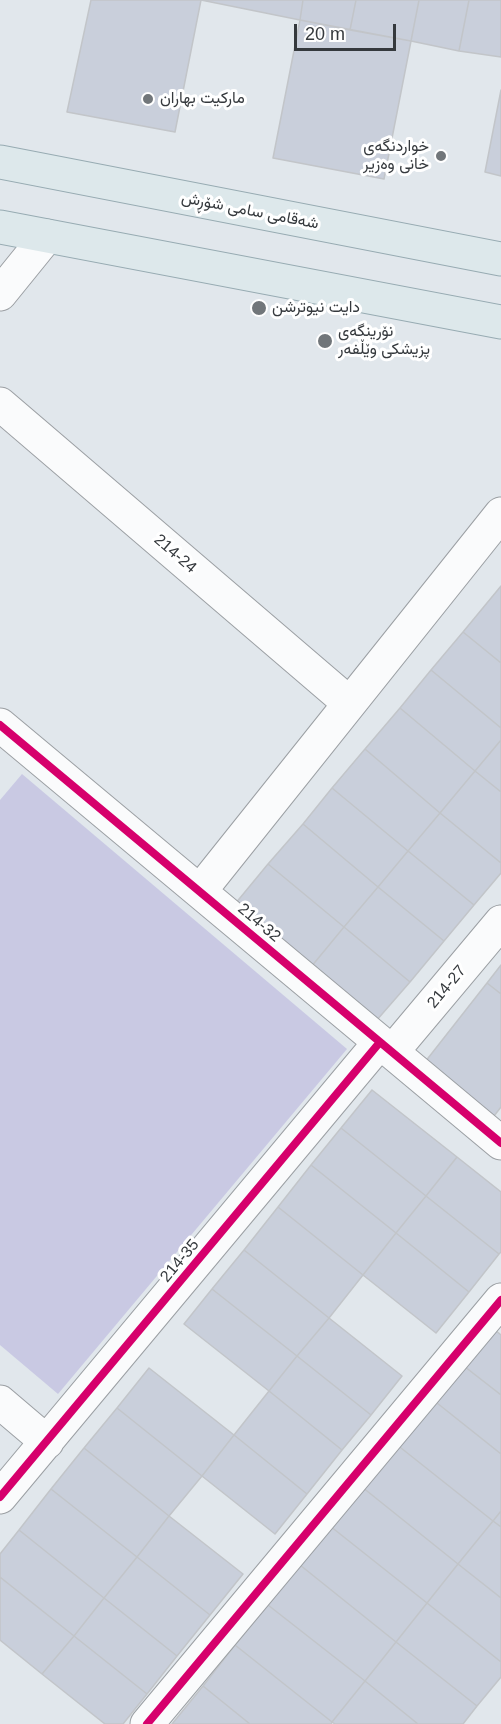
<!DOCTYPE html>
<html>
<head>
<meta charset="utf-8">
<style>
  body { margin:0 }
  #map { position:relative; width:501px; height:1724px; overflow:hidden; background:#e1e7ec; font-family:Arial,sans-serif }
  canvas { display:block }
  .scale { position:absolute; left:294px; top:24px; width:102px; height:27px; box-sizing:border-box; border:3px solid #35393d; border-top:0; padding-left:8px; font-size:18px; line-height:21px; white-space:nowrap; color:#35393d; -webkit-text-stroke:4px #fff; paint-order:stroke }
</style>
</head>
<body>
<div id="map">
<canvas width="501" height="1724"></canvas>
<div class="scale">20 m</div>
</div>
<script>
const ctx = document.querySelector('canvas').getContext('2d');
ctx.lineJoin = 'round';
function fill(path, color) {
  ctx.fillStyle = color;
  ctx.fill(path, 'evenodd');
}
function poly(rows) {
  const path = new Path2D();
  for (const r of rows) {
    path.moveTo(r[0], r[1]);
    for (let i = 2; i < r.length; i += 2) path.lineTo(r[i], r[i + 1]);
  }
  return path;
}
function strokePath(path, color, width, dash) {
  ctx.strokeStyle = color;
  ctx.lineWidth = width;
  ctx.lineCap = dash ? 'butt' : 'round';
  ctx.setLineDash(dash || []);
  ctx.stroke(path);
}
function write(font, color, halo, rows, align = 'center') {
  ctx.font = font + ' Arial,Vazirmatn,sans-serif';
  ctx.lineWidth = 6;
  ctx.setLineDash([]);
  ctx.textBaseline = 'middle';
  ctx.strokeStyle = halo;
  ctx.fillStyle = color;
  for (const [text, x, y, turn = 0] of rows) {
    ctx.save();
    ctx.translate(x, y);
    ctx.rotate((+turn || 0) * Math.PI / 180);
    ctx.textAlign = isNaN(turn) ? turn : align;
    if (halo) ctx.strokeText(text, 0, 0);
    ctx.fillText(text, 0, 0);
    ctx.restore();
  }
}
fill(poly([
  [22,774,347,1049,58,1394,0,1345,0,800]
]), '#c9c9e3');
const building = poly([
  [91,0,201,0,175,132,67,112,91,0],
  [201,0,303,0,300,20,201,0],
  [303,0,356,0,350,30,300,20,303,0],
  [356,0,419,0,411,41,350,30,356,0],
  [419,0,469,0,459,51,411,41,419,0],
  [469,0,501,0,501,57,459,51,469,0],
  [300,20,411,41,384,179,273,158,300,20],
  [501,90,501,176,485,172,501,90],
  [501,586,501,663,463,632,501,586],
  [463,632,501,663,501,728,431,670,463,632],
  [431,670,501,728,501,740,475,771,400,708,431,670],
  [400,708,475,771,440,813,365,749,400,708],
  [501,740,501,792,475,771,501,740],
  [365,749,440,813,408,851,332,788,365,749],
  [475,771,501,792,501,863,440,813,475,771],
  [332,788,408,851,378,887,303,824,332,788],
  [440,813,501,863,501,873,474,905,408,851,440,813],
  [303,824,378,887,344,927,268,864,303,824],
  [408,851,474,905,444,941,378,887,408,851],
  [268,864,344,927,311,967,235,904,268,864],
  [378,887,444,941,410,982,344,927,378,887],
  [344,927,410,982,376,1021,311,967,344,927],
  [501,965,501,994,487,983,501,965],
  [487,983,501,994,501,1107,494,1116,425,1062,487,983],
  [372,1090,457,1157,426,1196,341,1128,372,1090],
  [341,1128,426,1196,396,1233,311,1165,341,1128],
  [457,1157,501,1192,501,1252,499,1254,426,1196,457,1157],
  [311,1165,396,1233,363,1275,278,1207,311,1165],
  [426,1196,499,1254,469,1292,396,1233,426,1196],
  [278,1207,363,1275,329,1318,244,1250,278,1207],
  [396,1233,469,1292,436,1333,363,1275,396,1233],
  [244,1250,329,1318,297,1356,212,1289,244,1250],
  [212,1289,297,1356,269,1391,184,1324,212,1289],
  [329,1318,402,1376,371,1415,297,1356,329,1318],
  [490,1326,501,1335,501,1395,460,1363,490,1326],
  [297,1356,371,1415,342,1450,269,1391,297,1356],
  [460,1363,501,1395,501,1454,432,1399,460,1363],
  [149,1368,234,1435,202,1476,117,1408,149,1368],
  [269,1391,342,1450,307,1494,234,1435,269,1391],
  [432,1399,501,1454,501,1511,493,1521,396,1444,432,1399],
  [117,1408,202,1476,169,1516,84,1448,117,1408],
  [234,1435,307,1494,275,1534,202,1476,234,1435],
  [396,1444,493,1521,458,1564,362,1487,396,1444],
  [84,1448,169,1516,137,1557,51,1489,84,1448],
  [362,1487,458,1564,427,1603,330,1526,362,1487],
  [51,1489,137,1557,104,1598,19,1530,51,1489],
  [501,1511,501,1527,493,1521,501,1511],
  [169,1516,243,1574,210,1615,137,1557,169,1516],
  [493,1521,501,1527,501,1598,458,1564,493,1521],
  [330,1526,427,1603,396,1642,300,1565,330,1526],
  [19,1530,104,1598,74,1636,0,1577,0,1554,19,1530],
  [137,1557,210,1615,177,1656,104,1598,137,1557],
  [458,1564,501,1598,501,1662,427,1603,458,1564],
  [300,1565,396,1642,365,1681,268,1605,300,1565],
  [0,1577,74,1636,42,1674,0,1640,0,1577],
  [104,1598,177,1656,147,1694,74,1636,104,1598],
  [427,1603,501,1662,501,1677,477,1706,396,1642,427,1603],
  [268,1605,365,1681,332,1722,235,1645,268,1605],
  [74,1636,147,1694,123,1724,105,1724,42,1674,74,1636],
  [396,1642,477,1706,463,1724,418,1724,365,1681,396,1642],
  [235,1645,332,1722,331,1724,250,1724,203,1686,235,1645],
  [365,1681,418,1724,335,1724,332,1722,365,1681],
  [203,1686,250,1724,172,1724,203,1686]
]);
fill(building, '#c9cfdb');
strokePath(building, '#c2c5c9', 1.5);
const minor = poly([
  [0,294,47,236],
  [0,404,349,703],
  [0,725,501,1143],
  [200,891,501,514],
  [392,1052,501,922],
  [0,1402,47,1442],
  [0,1497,380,1042],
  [147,1724,501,1300]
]);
const major = poly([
  [0,162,501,259],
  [0,227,501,322]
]);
strokePath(minor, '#9b9fa3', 35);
strokePath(major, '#97abb2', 35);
strokePath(minor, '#fafbfc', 33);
strokePath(major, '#dde8eb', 33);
strokePath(poly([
  [0,725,501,1143],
  [0,1497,380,1042],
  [147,1724,501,1300]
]), '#d6006c', 8);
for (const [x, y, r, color] of [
  [148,99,6,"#71767a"],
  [441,156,6,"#71767a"],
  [259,308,8,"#71767a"],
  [325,341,8,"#71767a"]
]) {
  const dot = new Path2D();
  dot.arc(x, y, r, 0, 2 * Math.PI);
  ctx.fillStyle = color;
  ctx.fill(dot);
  strokePath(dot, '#fff', 2);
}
write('16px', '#35393d', '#fff', [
  ["مارکیت بهاران",160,99],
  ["خواردنگەی",429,147,"right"],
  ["خانی وەزیر",429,165,"right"],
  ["دايت نيوترشن",272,308],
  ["نۆرینگەی",338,332],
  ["پزیشکی وێڵفەر",338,350]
], 'left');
write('16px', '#35393d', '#fff', [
  ["شەقامی سامی شۆڕش",250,211,11],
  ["214-24",175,554,41],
  ["214-32",259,923,40],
  ["214-27",447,987,-50],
  ["214-35",180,1261,-50]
]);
</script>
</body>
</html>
